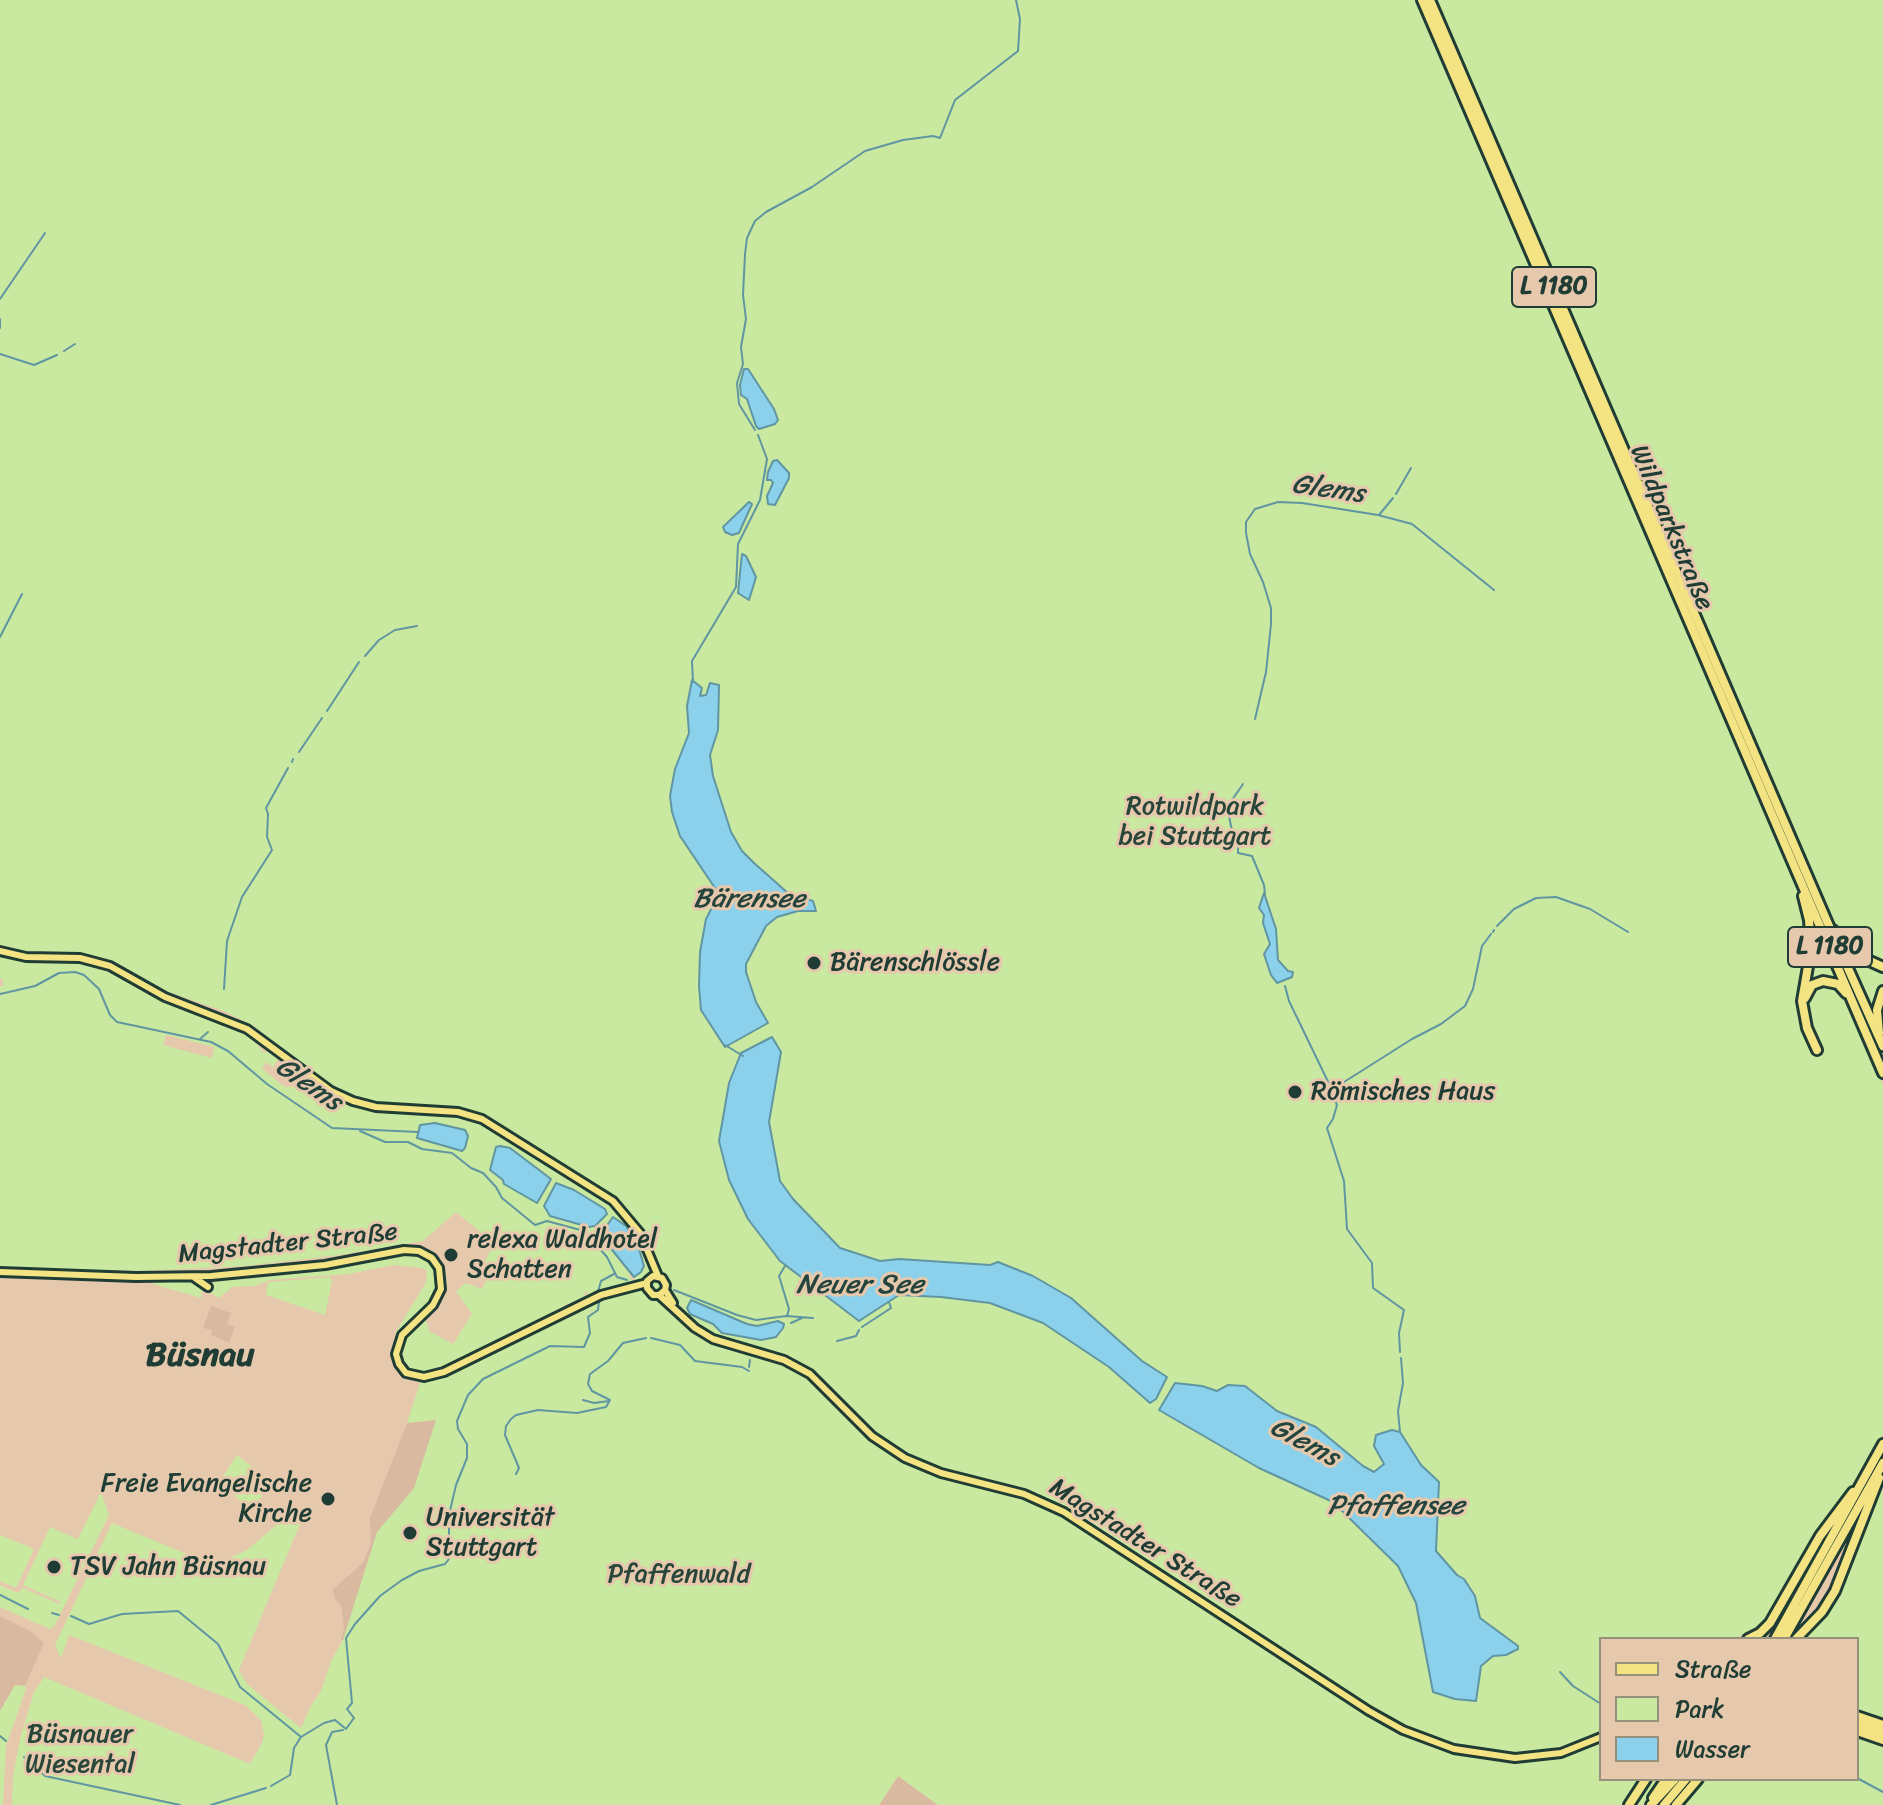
<!DOCTYPE html>
<html>
<head>
<meta charset="utf-8">
<style>
  body { margin:0 }
  #map { position:relative; width:1883px; height:1805px; overflow:hidden; background:#e6c9ad; font-family:Sriracha,sans-serif }
  canvas { display:block }
  .legend { position:absolute; left:1599px; top:1637px; width:260px; height:144px; box-sizing:border-box; background:#e6c9ad; border:2px solid #96917d; margin:0; padding:10px 14px; list-style:none; font-size:24px; color:#1f3d34 }
  .legend li { display:flex; align-items:center; gap:16px; height:40px }
  .legend b { width:40px; border:2px solid #96917d }
</style>
</head>
<body>
<div id="map">
<canvas width="1883" height="1805"></canvas>
<ul class="legend">
<li><b style="height:10px;background:#f4e382"></b>Straße</li>
<li><b style="height:22px;background:#c9e8a0"></b>Park</li>
<li><b style="height:22px;background:#8bd1ec"></b>Wasser</li>
</ul>
</div>
<script>
const ctx = document.querySelector('canvas').getContext('2d');
ctx.lineJoin = 'round';
function fill(path, color) {
  ctx.fillStyle = color;
  ctx.fill(path, 'evenodd');
}
function poly(rows) {
  const path = new Path2D();
  for (const r of rows) {
    path.moveTo(r[0], r[1]);
    for (let i = 2; i < r.length; i += 2) path.lineTo(r[i], r[i + 1]);
  }
  return path;
}
function strokePath(path, color, width, dash) {
  ctx.strokeStyle = color;
  ctx.lineWidth = width;
  ctx.lineCap = dash ? 'butt' : 'round';
  ctx.setLineDash(dash || []);
  ctx.stroke(path);
}
function write(font, color, halo, rows, align = 'center') {
  ctx.font = font + ' Sriracha,sans-serif';
  ctx.lineWidth = 6;
  ctx.setLineDash([]);
  ctx.textBaseline = 'middle';
  ctx.strokeStyle = halo;
  ctx.fillStyle = color;
  for (const [text, x, y, turn = 0] of rows) {
    ctx.save();
    ctx.translate(x, y);
    ctx.rotate((+turn || 0) * Math.PI / 180);
    ctx.textAlign = isNaN(turn) ? turn : align;
    if (halo) ctx.strokeText(text, 0, 0);
    ctx.fillText(text, 0, 0);
    ctx.restore();
  }
}
fill(poly([
  [211,1306,231,1313,227,1324,235,1327,229,1343,211,1335,212,1330,203,1328],
  [473,1415,364,1645,341,1640,344,1629,341,1605,334,1598,333,1589,363,1563,371,1543,370,1518,407,1423],
  [0,1616,30,1631,44,1643,25,1686,15,1686,0,1711],
  [898,1776,938,1805,879,1805]
]), '#d9baa0');
fill(poly([
  [0,0,1883,0,1883,1063,1878,1073,1883,1086,1883,1434,1855,1481,1810,1545,1773,1612,1759,1630,1731,1639,1601,1639,1601,1779,1857,1779,1857,1735,1883,1743,1883,1805,938,1805,898,1776,879,1805,12,1805,13,1776,20,1739,34,1692,44,1677,250,1764,262,1743,264,1735,261,1720,245,1705,69,1635,61,1658,55,1645,112,1523,213,1565,247,1550,279,1523,292,1522,305,1512,239,1670,247,1684,301,1728,312,1704,321,1691,332,1659,343,1640,377,1532,414,1488,436,1420,407,1423,421,1380,446,1375,589,1304,639,1290,639,1283,628,1272,632,1281,630,1285,589,1296,587,1291,583,1295,588,1296,573,1305,567,1304,560,1311,451,1366,426,1374,411,1372,401,1361,399,1350,405,1335,425,1317,429,1331,453,1344,472,1314,456,1291,466,1283,482,1289,488,1277,484,1263,494,1243,456,1212,423,1241,340,1255,246,1266,141,1271,0,1268,0,986,3,986,3,980,0,978,0,954,23,959,85,961,107,968,162,999,230,1025,252,1037,263,1052,271,1052,279,1058,273,1067,266,1062,262,1069,285,1087,296,1087,303,1077,339,1101,358,1107,461,1117,484,1126,600,1196,624,1219,644,1249,651,1247,632,1217,606,1192,481,1116,457,1109,365,1103,340,1094,281,1050,254,1026,224,1011,168,992,97,957,74,954,28,954,0,946],
  [166,1035,214,1047,212,1058,163,1045],
  [510,1148,548,1175,551,1182,537,1203,504,1184],
  [590,1201,605,1209,607,1214,595,1226,555,1218,544,1208],
  [400,1253,416,1254,427,1259,437,1272,439,1283,431,1302,399,1335,395,1333,426,1283,427,1271,422,1268,393,1265,349,1274,270,1280,255,1286,232,1287,219,1298,211,1293,213,1283,217,1280,337,1268],
  [330,1277,332,1281,325,1315,266,1295,268,1282],
  [196,1281,203,1286,201,1298,153,1284,154,1282],
  [237,1455,273,1483,253,1507,247,1508,220,1481],
  [1883,1477,1883,1723,1857,1712,1857,1639,1803,1639,1830,1611,1842,1590],
  [101,1492,109,1515,55,1625,50,1629,0,1607,0,1585,18,1593,23,1588,60,1604,61,1602,23,1585,50,1527,78,1539],
  [0,1535,34,1549,16,1588,0,1581],
  [15,1685,25,1686,26,1689,6,1746,3,1805,0,1805,0,1711]
]), '#c9e8a0');
const water = poly([
  [744,369,748,369,774,409,778,420,775,424,759,429,756,426,747,399,741,395,740,385,744,369],
  [777,460,789,473,789,478,775,505,768,504,767,496,773,483,771,480,767,480,768,472,773,461,777,460],
  [749,502,752,504,739,533,732,535,725,532,723,527,749,502],
  [742,554,746,556,756,577,749,600,738,593,742,554],
  [692,680,702,688,700,696,706,695,710,683,719,685,718,730,710,755,713,776,731,832,742,851,754,863,789,894,813,901,816,911,798,911,777,917,766,926,746,964,746,972,756,1002,768,1023,725,1047,701,1010,699,986,700,952,706,919,719,894,680,836,672,812,670,796,675,769,689,733,687,706,692,680],
  [1264,893,1276,929,1278,960,1288,971,1293,972,1292,977,1277,983,1271,975,1264,954,1270,944,1263,923,1264,915,1259,908,1264,893],
  [772,1037,781,1052,769,1122,780,1181,793,1199,840,1248,880,1261,899,1259,990,1265,998,1262,1033,1276,1071,1298,1142,1361,1167,1377,1156,1399,1150,1403,1109,1367,1043,1323,990,1303,941,1297,899,1295,859,1321,780,1261,748,1219,729,1180,719,1141,729,1083,741,1053,772,1037],
  [435,1123,465,1130,468,1136,465,1148,462,1151,417,1138,420,1125,435,1123],
  [500,1146,510,1148,551,1179,537,1203,504,1184,503,1180,490,1170,496,1147,500,1146],
  [556,1183,574,1190,605,1209,607,1214,595,1226,589,1227,550,1216,544,1206,556,1183],
  [613,1217,626,1226,639,1249,644,1266,641,1272,634,1277,600,1235,613,1217],
  [691,1300,747,1324,757,1326,778,1321,784,1324,783,1328,776,1337,761,1340,722,1333,713,1324,690,1314,687,1308,691,1300],
  [1175,1383,1202,1386,1217,1391,1228,1385,1245,1386,1277,1411,1316,1427,1363,1466,1374,1472,1384,1464,1374,1446,1376,1435,1392,1430,1400,1432,1421,1465,1439,1482,1436,1551,1457,1575,1464,1579,1475,1596,1480,1618,1518,1646,1518,1649,1506,1655,1493,1656,1481,1666,1476,1701,1455,1699,1433,1692,1416,1603,1398,1566,1333,1502,1259,1468,1159,1410,1175,1383]
]);
fill(water, '#8bd1ec');
strokePath(water, '#6096a2', 2);
strokePath(poly([
  [0,299,45,233],
  [0,319,0,328],
  [64,351,75,344],
  [0,354,34,365,57,355],
  [755,430,739,404,737,383,743,364,741,347,746,319,743,295,745,254,747,238,755,221,766,212,812,187,865,151,903,140,933,136,940,138,955,100,1018,51,1020,19,1016,0],
  [1396,494,1411,468],
  [1379,515,1393,498],
  [0,637,22,594],
  [365,656,379,640,395,630,417,626],
  [693,682,692,661,736,587,738,544,760,500,767,459,758,435],
  [327,711,359,662],
  [1255,719,1266,672,1271,624,1271,608,1263,582,1250,554,1246,533,1246,522,1255,509,1278,502,1302,503,1378,515,1412,524,1494,590],
  [299,752,322,718],
  [292,762,293,759],
  [1243,784,1230,803,1229,816,1232,831,1238,837,1238,853,1252,856,1264,885,1265,894],
  [1497,926,1514,909,1536,898,1556,897,1590,909,1628,932],
  [1493,932,1494,930],
  [1285,986,1289,1001,1333,1092],
  [224,989,227,941,242,897,272,850,267,837,268,814,266,808,288,768],
  [0,994,35,986,59,973,75,972,84,975,99,989,110,1015,117,1022,211,1042,228,1051,267,1084,332,1128,418,1132],
  [200,1039,208,1032],
  [725,1045,743,1056],
  [1333,1089,1412,1039,1441,1024,1465,1006,1473,989,1482,946,1491,934],
  [1333,1096,1337,1105,1333,1119,1327,1128,1344,1181,1347,1229,1372,1263,1373,1288,1404,1310,1399,1333,1400,1352],
  [360,1131,385,1142,408,1142,422,1149,452,1153,471,1168,483,1173,496,1187,502,1198,535,1225,547,1221,584,1231,607,1257,617,1277,627,1280],
  [785,1266,779,1276,789,1309,787,1316],
  [674,1290,737,1315,756,1320,786,1316,813,1318],
  [598,1292,601,1281,614,1274],
  [791,1323,802,1318],
  [862,1327,891,1308,889,1302],
  [651,1338,680,1345,695,1361,742,1367,749,1371],
  [837,1341,856,1336,859,1330],
  [749,1367,750,1360],
  [583,1400,594,1403,609,1401],
  [1400,1432,1398,1411,1403,1383,1401,1358],
  [516,1474,519,1468,505,1435,506,1426,511,1419,516,1415,538,1410,577,1413,606,1407,610,1400,592,1391,588,1384,590,1374,608,1361,623,1343,646,1338],
  [0,1595,28,1609],
  [52,1613,59,1615],
  [71,1616,89,1624,122,1614,178,1611,218,1644,240,1687,301,1737],
  [1560,1672,1573,1686,1601,1704],
  [0,1736,6,1741],
  [24,1757,45,1776,180,1805],
  [1857,1778,1883,1792],
  [271,1786,290,1775,294,1748,301,1737,324,1723,335,1720,346,1729,354,1718,347,1709,352,1703,346,1638,355,1624,380,1596,402,1580,419,1571,445,1564,449,1559,449,1515,456,1485,467,1458,467,1444,458,1429,457,1421,468,1395,483,1379,550,1346,584,1347,590,1333,588,1317,598,1310,599,1301],
  [211,1805,266,1788],
  [337,1805,326,1745,332,1732,343,1730]
]), '#6096a2', 2);
const major = poly([
  [0,951,26,957,80,958,110,966,165,997,247,1029,331,1091,353,1101,376,1107,458,1112,482,1119,613,1201,640,1233,658,1276],
  [0,1272,136,1277,211,1276,325,1265,404,1250,419,1251,432,1258,439,1268,441,1289,433,1305,402,1335,396,1354,399,1364,406,1373,424,1377,444,1372,601,1295,647,1283],
  [195,1278,208,1287],
  [665,1290,659,1295,653,1295,647,1288,647,1281,653,1276,662,1278,666,1285,665,1290,673,1303],
  [659,1295,695,1328,713,1339,784,1360,810,1374,872,1436,905,1458,941,1473,1024,1494,1064,1512,1369,1711,1403,1730,1454,1749,1515,1758,1561,1753,1601,1737]
]);
const highway = poly([
  [1422,0,1883,1073],
  [1430,0,1829,926,1883,1046],
  [1803,896,1809,920,1811,949,1802,1001,1807,1028,1817,1050],
  [1833,930,1863,958,1883,967],
  [1805,998,1812,985,1823,981,1838,984,1846,993],
  [1879,1033,1877,1010,1883,991],
  [1748,1639,1760,1633,1770,1623,1820,1536,1853,1492],
  [1775,1639,1883,1444],
  [1784,1639,1883,1463],
  [1796,1639,1822,1612,1835,1591,1879,1478],
  [1857,1716,1883,1725],
  [1857,1723,1883,1732],
  [1857,1731,1883,1740],
  [1653,1798,1666,1779],
  [1629,1805,1646,1779],
  [1651,1805,1675,1779],
  [1664,1805,1686,1779],
  [1676,1805,1698,1779]
]);
strokePath(major, '#1f3d34', 12);
strokePath(highway, '#1f3d34', 14);
strokePath(major, '#f4e382', 6);
strokePath(highway, '#f4e382', 8);
for (const [x, y, r, color] of [
  [814,963,8,"#1f3d34"],
  [1295,1092,8,"#1f3d34"],
  [451,1255,8,"#1f3d34"],
  [328,1499,8,"#1f3d34"],
  [410,1533,8,"#1f3d34"],
  [54,1567,8,"#1f3d34"]
]) {
  const dot = new Path2D();
  dot.arc(x, y, r, 0, 2 * Math.PI);
  ctx.fillStyle = color;
  ctx.fill(dot);
  strokePath(dot, '#e6c9ad', 3);
}
for (const [x, y, w] of [
  [1554,287,84],
  [1830,947,84]
]) {
  const box = new Path2D();
  box.roundRect(x - w / 2, y - 20, w, 40, 6);
  ctx.fillStyle = '#e6c9ad';
  ctx.fill(box);
  strokePath(box, '#1f3d34', 2);
}
write('bold 24px', '#1f3d34', null, [
  ["L 1180",1554,287],
  ["L 1180",1830,947]
]);
write('26px', '#1f3d34', '#e6c9ad', [
  ["Wildparkstraße",1671,528,67],
  ["Magstadter Straße",288,1244,-6],
  ["Magstadter Straße",1145,1544,32]
]);
write('26px', '#284639', '#e6c9ad', [
  ["Rotwildpark",1195,807],
  ["bei Stuttgart",1195,837],
  ["Pfaffenwald",679,1575],
  ["Büsnauer",80,1735],
  ["Wiesental",80,1765]
]);
write('26px', '#1f3d34', '#e6c9ad', [
  ["Bärenschlössle",830,963],
  ["Römisches Haus",1311,1092],
  ["relexa Waldhotel",467,1240],
  ["Schatten",467,1270],
  ["Freie Evangelische",312,1484,"right"],
  ["Kirche",312,1514,"right"],
  ["Universität",426,1518],
  ["Stuttgart",426,1548],
  ["TSV Jahn Büsnau",70,1567]
], 'left');
write('italic 28px', '#24443d', '#e6c9ad', [
  ["Glems",1328,490,8],
  ["Bärensee",749,900],
  ["Glems",308,1085,34],
  ["Neuer See",860,1286],
  ["Glems",1304,1443,28],
  ["Pfaffensee",1396,1507]
]);
write('bold 34px', '#1f3d34', '#e6c9ad', [
  ["Büsnau",200,1356]
]);
</script>
</body>
</html>
